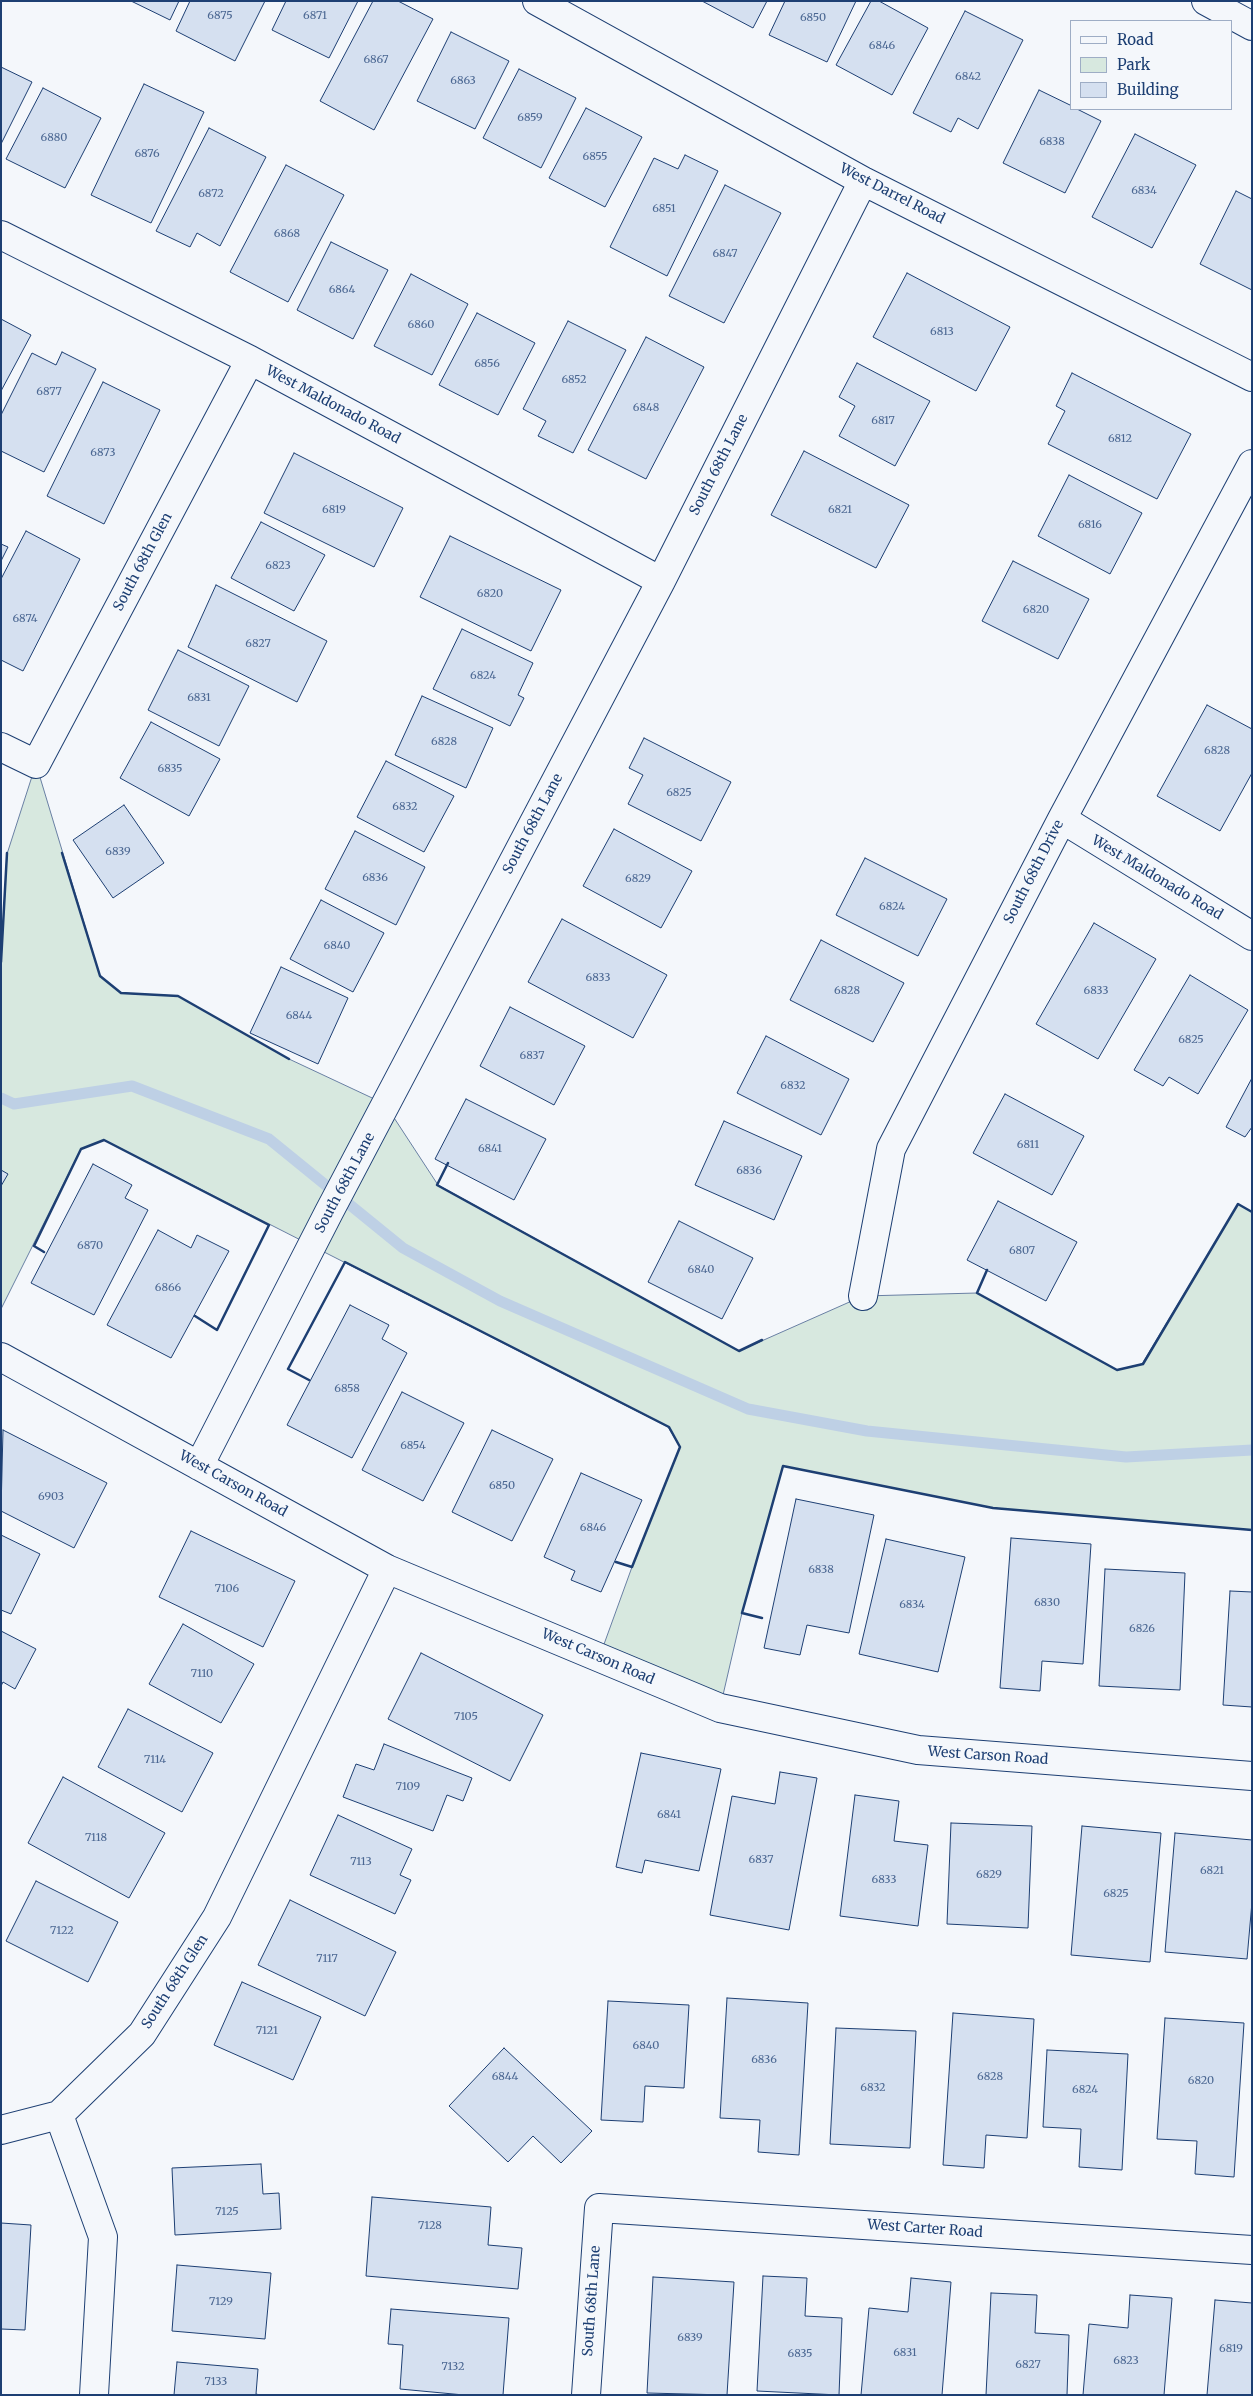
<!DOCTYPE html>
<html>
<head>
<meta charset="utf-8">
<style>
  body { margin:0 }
  #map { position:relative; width:1253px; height:2396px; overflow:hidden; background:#f4f7fb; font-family:Merriweather,serif }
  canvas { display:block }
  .frame { position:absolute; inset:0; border:2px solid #1d3f73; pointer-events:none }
  .legend { position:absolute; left:1070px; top:20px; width:162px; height:90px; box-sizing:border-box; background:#f4f7fb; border:1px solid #9eadc5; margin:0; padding:6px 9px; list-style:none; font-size:15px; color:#1d3f73 }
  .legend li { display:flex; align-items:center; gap:10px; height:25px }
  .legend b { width:25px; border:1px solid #9eadc5 }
</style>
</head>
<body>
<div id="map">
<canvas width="1253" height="2396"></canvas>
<div class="frame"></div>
<ul class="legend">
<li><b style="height:6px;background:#f4f7fb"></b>Road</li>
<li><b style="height:14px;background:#d7e8df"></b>Park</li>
<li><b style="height:14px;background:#d5e0f0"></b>Building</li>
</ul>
</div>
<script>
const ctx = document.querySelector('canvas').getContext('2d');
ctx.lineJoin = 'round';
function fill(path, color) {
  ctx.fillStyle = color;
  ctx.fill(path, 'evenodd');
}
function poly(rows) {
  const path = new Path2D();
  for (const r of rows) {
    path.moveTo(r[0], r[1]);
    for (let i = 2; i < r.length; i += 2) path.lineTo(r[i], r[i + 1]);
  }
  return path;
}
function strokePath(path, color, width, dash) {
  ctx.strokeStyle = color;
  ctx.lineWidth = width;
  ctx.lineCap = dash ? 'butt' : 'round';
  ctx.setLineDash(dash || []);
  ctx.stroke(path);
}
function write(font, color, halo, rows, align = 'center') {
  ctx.font = font + ' Merriweather,serif';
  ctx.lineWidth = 4;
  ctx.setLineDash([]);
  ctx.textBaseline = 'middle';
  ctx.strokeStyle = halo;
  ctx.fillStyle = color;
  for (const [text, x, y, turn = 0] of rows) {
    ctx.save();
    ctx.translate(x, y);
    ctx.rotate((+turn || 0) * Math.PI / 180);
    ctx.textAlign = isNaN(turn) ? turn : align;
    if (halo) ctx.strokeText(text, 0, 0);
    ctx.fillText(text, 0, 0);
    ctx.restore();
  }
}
const green = poly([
  [36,764,100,976,121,993,178,996,289,1059,385,1104,438,1185,739,1351,863,1296,977,1293,1117,1370,1142,1364,1238,1204,1252,1212,1252,1530,993,1508,783,1466,742,1613,720,1708,599,1658,632,1567,680,1447,668,1427,104,1140,81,1149,1,1309,1,962,7,854,36,764]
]);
fill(green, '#d7e8df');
strokePath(green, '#687fa3', 1);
strokePath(poly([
  [1,1098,14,1104,132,1086,269,1139,403,1248,500,1301,748,1409,867,1431,1126,1457,1252,1450]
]), '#bed0e5', 11);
const building = poly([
  [131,1,179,1,170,20,131,1],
  [190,1,265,1,235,61,176,31,190,1],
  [286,1,358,1,329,58,272,30,286,1],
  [373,1,398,1,433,19,374,130,320,101,373,1],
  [702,1,767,1,753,28,702,1],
  [785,1,856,1,827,62,769,35,785,1],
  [871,1,879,1,928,28,892,95,836,65,871,1],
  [965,11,1023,40,978,129,958,118,951,132,913,113,965,11],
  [451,32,509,61,475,129,417,101,451,32],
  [1,67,32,82,1,144,1,67],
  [519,69,576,98,541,168,483,138,519,69],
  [144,84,204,112,151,223,91,195,144,84],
  [43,88,101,118,65,188,6,159,43,88],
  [1039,90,1072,106,1072,109,1077,109,1101,121,1065,193,1003,163,1039,90],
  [586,108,642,137,605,207,549,178,586,108],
  [209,128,266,157,220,246,197,233,190,247,156,231,209,128],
  [1135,134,1196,165,1152,248,1092,217,1135,134],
  [685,155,718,171,667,276,610,247,654,158,678,169,685,155],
  [286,165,344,195,288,302,230,272,286,165],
  [725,185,781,213,724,323,669,296,725,185],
  [1236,191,1252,199,1252,290,1200,264,1236,191],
  [331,242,388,270,353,339,297,310,331,242],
  [907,273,1010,327,976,391,873,337,907,273],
  [411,274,468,304,432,375,374,346,411,274],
  [477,313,535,343,498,415,439,385,477,313],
  [1,319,31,335,1,391,1,319],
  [568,321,626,350,573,453,538,436,546,421,523,409,568,321],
  [646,337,704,367,646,479,588,450,646,337],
  [62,352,96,369,44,472,1,451,1,415,32,353,56,365,62,352],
  [857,363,930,401,895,466,839,436,855,406,839,397,857,363],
  [1072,373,1191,434,1157,499,1048,444,1065,411,1056,406,1072,373],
  [103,382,160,410,104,524,47,496,103,382],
  [804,451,909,505,876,568,771,515,804,451],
  [294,453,403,508,374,567,264,513,294,453],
  [1069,475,1142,513,1110,574,1038,536,1069,475],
  [261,522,325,555,294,611,231,578,261,522],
  [26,531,80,559,23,671,1,660,1,579,26,531],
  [450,536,561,590,531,651,420,597,450,536],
  [1,544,8,547,1,561,1,544],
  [1013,561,1089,599,1058,659,982,621,1013,561],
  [216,585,327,641,297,702,188,647,216,585],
  [462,629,533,663,518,695,524,698,510,726,433,689,462,629],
  [178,650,249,686,219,746,148,710,178,650],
  [422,696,493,728,466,788,395,755,422,696],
  [1207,705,1252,729,1252,773,1220,831,1157,796,1207,705],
  [151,722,220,759,189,816,120,778,151,722],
  [644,738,731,782,701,841,628,804,643,775,629,768,644,738],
  [386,761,454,796,424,852,357,817,386,761],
  [124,805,164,863,113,898,73,840,124,805],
  [614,829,692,871,661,928,583,886,614,829],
  [355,831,425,867,396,925,325,889,355,831],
  [865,858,947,899,918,956,836,915,865,858],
  [321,900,384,933,353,992,290,959,321,900],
  [562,919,667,975,633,1038,528,982,562,919],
  [1094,923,1156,959,1098,1059,1036,1024,1094,923],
  [821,940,904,983,873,1042,790,1000,821,940],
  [281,967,348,998,318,1064,250,1033,281,967],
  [1190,975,1248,1010,1198,1094,1169,1077,1163,1086,1134,1070,1190,975],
  [510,1007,585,1046,554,1105,480,1066,510,1007],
  [766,1036,849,1079,821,1135,737,1093,766,1036],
  [1252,1078,1252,1127,1245,1137,1226,1127,1252,1078],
  [1005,1094,1084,1136,1052,1195,973,1153,1005,1094],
  [466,1099,546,1139,514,1200,435,1159,466,1099],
  [724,1121,802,1156,774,1220,695,1185,724,1121],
  [93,1164,132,1185,125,1198,148,1210,94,1315,31,1283,93,1164],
  [1,1170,8,1174,1,1186,1,1170],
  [998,1201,1077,1242,1046,1301,967,1260,998,1201],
  [679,1221,753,1258,722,1319,648,1282,679,1221],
  [158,1230,191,1248,197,1235,229,1251,171,1358,107,1325,158,1230],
  [350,1305,389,1325,382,1339,407,1353,352,1458,287,1425,350,1305],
  [402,1392,464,1423,423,1501,362,1470,402,1392],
  [3,1430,107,1483,74,1548,1,1511,3,1430],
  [492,1430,553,1459,512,1541,452,1512,492,1430],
  [581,1473,642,1500,601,1592,571,1580,575,1571,544,1557,581,1473],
  [796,1499,874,1515,849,1633,807,1625,800,1655,764,1648,796,1499],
  [191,1531,295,1581,263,1647,159,1597,191,1531],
  [1,1535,40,1554,11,1614,1,1610,1,1535],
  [1011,1538,1091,1544,1083,1664,1042,1661,1040,1691,1000,1688,1011,1538],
  [886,1539,965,1557,938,1672,859,1654,886,1539],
  [1105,1569,1185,1573,1180,1690,1099,1686,1105,1569],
  [1230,1591,1252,1592,1252,1707,1223,1705,1230,1591],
  [183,1624,254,1664,221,1723,149,1684,183,1624],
  [1,1631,36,1649,15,1689,3,1682,1,1686,1,1631],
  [421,1653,543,1715,510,1781,388,1719,421,1653],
  [128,1709,213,1753,182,1812,98,1767,128,1709],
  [384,1744,472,1778,463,1801,447,1795,433,1831,343,1797,356,1764,374,1770,384,1744],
  [641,1753,721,1769,699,1871,645,1860,642,1873,616,1867,641,1753],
  [780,1772,817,1778,789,1930,710,1915,732,1796,775,1804,780,1772],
  [63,1777,165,1833,129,1898,28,1843,63,1777],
  [855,1795,899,1801,894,1841,928,1845,918,1926,840,1916,855,1795],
  [338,1815,412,1849,400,1875,411,1880,395,1914,310,1875,338,1815],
  [951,1823,1032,1826,1028,1928,947,1924,951,1823],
  [1082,1826,1161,1833,1150,1962,1071,1955,1082,1826],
  [1175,1833,1252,1840,1252,1902,1247,1959,1165,1952,1175,1833],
  [36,1881,118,1922,88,1982,6,1941,36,1881],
  [290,1900,396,1952,365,2016,258,1965,290,1900],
  [242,1982,321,2017,293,2080,214,2045,242,1982],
  [727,1998,808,2003,799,2155,758,2152,760,2120,720,2118,727,1998],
  [608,2001,689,2005,684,2088,645,2086,643,2122,601,2120,608,2001],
  [953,2013,1034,2019,1027,2138,986,2135,984,2168,943,2165,953,2013],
  [1165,2018,1244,2023,1234,2177,1195,2174,1197,2141,1157,2139,1165,2018],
  [836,2028,916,2031,910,2148,830,2144,836,2028],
  [504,2048,592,2131,561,2163,533,2136,508,2162,449,2106,504,2048],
  [1047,2050,1128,2054,1122,2170,1079,2167,1081,2129,1043,2127,1047,2050],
  [261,2164,263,2194,279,2193,281,2229,175,2235,172,2168,261,2164],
  [372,2197,491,2207,488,2245,522,2248,518,2289,366,2276,372,2197],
  [1,2223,31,2225,25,2330,1,2329,1,2223],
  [177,2265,271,2273,265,2339,172,2331,177,2265],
  [763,2276,807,2278,805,2316,842,2318,839,2395,757,2391,763,2276],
  [653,2277,734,2282,727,2395,647,2393,653,2277],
  [911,2278,951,2282,942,2395,861,2395,869,2308,908,2312,911,2278],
  [991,2293,1037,2295,1035,2333,1069,2335,1067,2395,986,2395,991,2293],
  [1130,2295,1172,2298,1164,2395,1083,2395,1089,2324,1128,2328,1130,2295],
  [1215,2300,1252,2303,1252,2395,1207,2395,1215,2300],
  [391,2309,509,2318,503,2395,464,2395,400,2389,403,2345,388,2344,391,2309],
  [177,2362,258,2369,256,2394,260,2395,174,2395,177,2362]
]);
fill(building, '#d5e0f0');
strokePath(building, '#1d3f73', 1);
const minor = poly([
  [537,1,863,181,1252,377],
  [1206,1,1252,26],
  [1,235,250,360,661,581],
  [1,747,36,764,250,360],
  [1062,819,1252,936],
  [863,1296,891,1149,1062,819,1252,464],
  [1,1357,387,1569,720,1708,918,1750,1252,1776],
  [199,1466,329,1212,661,581,863,181],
  [1,2130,59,2115],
  [94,2395,103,2237,59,2115,142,2034,217,1917,387,1569],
  [586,2395,599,2208,1252,2250]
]);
strokePath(minor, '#1d3f73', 30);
strokePath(minor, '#f4f7fb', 28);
strokePath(poly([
  [62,853,100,976,121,993,178,996,289,1059],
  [1,962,7,853],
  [448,1163,437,1185,739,1351,762,1340],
  [44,1252,34,1246,81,1149,104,1140,269,1225,217,1330,195,1316],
  [987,1270,977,1293,1117,1370,1143,1364,1238,1204,1252,1212],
  [309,1380,288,1369,345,1262,669,1427,680,1447,632,1567,616,1562],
  [762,1618,742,1613,783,1466,993,1508,1252,1530]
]), '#1d3f73', 2.5);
write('11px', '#4b6792', null, [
  ["6875",220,16],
  ["6871",315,16],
  ["6850",813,18],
  ["6846",882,46],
  ["6867",376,60],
  ["6842",968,77],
  ["6863",463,81],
  ["6859",530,118],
  ["6880",54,138],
  ["6838",1052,142],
  ["6876",147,154],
  ["6855",595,157],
  ["6834",1144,191],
  ["6872",211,194],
  ["6851",664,209],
  ["6868",287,234],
  ["6847",725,254],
  ["6864",342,290],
  ["6860",421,325],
  ["6813",942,332],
  ["6856",487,364],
  ["6852",574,380],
  ["6877",49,392],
  ["6848",646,408],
  ["6817",883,421],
  ["6812",1120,439],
  ["6873",103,453],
  ["6819",334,510],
  ["6821",840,510],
  ["6816",1090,525],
  ["6823",278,566],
  ["6820",490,594],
  ["6820",1036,610],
  ["6874",25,619],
  ["6827",258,644],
  ["6824",483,676],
  ["6831",199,698],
  ["6828",444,742],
  ["6828",1217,751],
  ["6835",170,769],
  ["6825",679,793],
  ["6832",405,807],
  ["6839",118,852],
  ["6836",375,878],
  ["6829",638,879],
  ["6824",892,907],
  ["6840",337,946],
  ["6833",598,978],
  ["6828",847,991],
  ["6833",1096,991],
  ["6844",299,1016],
  ["6825",1191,1040],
  ["6837",532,1056],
  ["6832",793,1086],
  ["6811",1028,1145],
  ["6841",490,1149],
  ["6836",749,1171],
  ["6870",90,1246],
  ["6807",1022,1251],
  ["6840",701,1270],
  ["6866",168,1288],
  ["6858",347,1389],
  ["6854",413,1446],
  ["6850",502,1486],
  ["6903",51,1497],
  ["6846",593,1528],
  ["6838",821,1570],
  ["7106",227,1589],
  ["6830",1047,1603],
  ["6834",912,1605],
  ["6826",1142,1629],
  ["7110",202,1674],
  ["7105",466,1717],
  ["7114",155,1760],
  ["7109",408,1787],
  ["6841",669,1815],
  ["7118",96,1838],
  ["6837",761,1860],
  ["7113",361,1862],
  ["6821",1212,1871],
  ["6829",989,1875],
  ["6833",884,1880],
  ["6825",1116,1894],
  ["7122",62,1931],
  ["7117",327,1959],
  ["7121",267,2031],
  ["6840",646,2046],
  ["6836",764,2060],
  ["6844",505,2077],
  ["6828",990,2077],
  ["6820",1201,2081],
  ["6832",873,2088],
  ["6824",1085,2090],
  ["7125",227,2212],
  ["7128",430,2226],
  ["7129",221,2302],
  ["6839",690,2338],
  ["6819",1231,2349],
  ["6831",905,2353],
  ["6835",800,2354],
  ["6823",1126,2361],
  ["6827",1028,2365],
  ["7132",453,2367],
  ["7133",216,2382]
]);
write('14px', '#1d3f73', '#f4f7fb', [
  ["West Darrel Road",892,194,27],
  ["West Maldonado Road",333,405,28],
  ["South 68th Lane",719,465,-63],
  ["South 68th Glen",143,562,-62],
  ["South 68th Lane",533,824,-62],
  ["South 68th Drive",1034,872,-63],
  ["West Maldonado Road",1157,878,31],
  ["South 68th Lane",345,1183,-62],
  ["West Carson Road",233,1484,29],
  ["West Carson Road",598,1657,23],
  ["West Carson Road",988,1756,4],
  ["South 68th Glen",175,1982,-57],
  ["West Carter Road",925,2229,4],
  ["South 68th Lane",592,2301,-86]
]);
</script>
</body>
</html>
